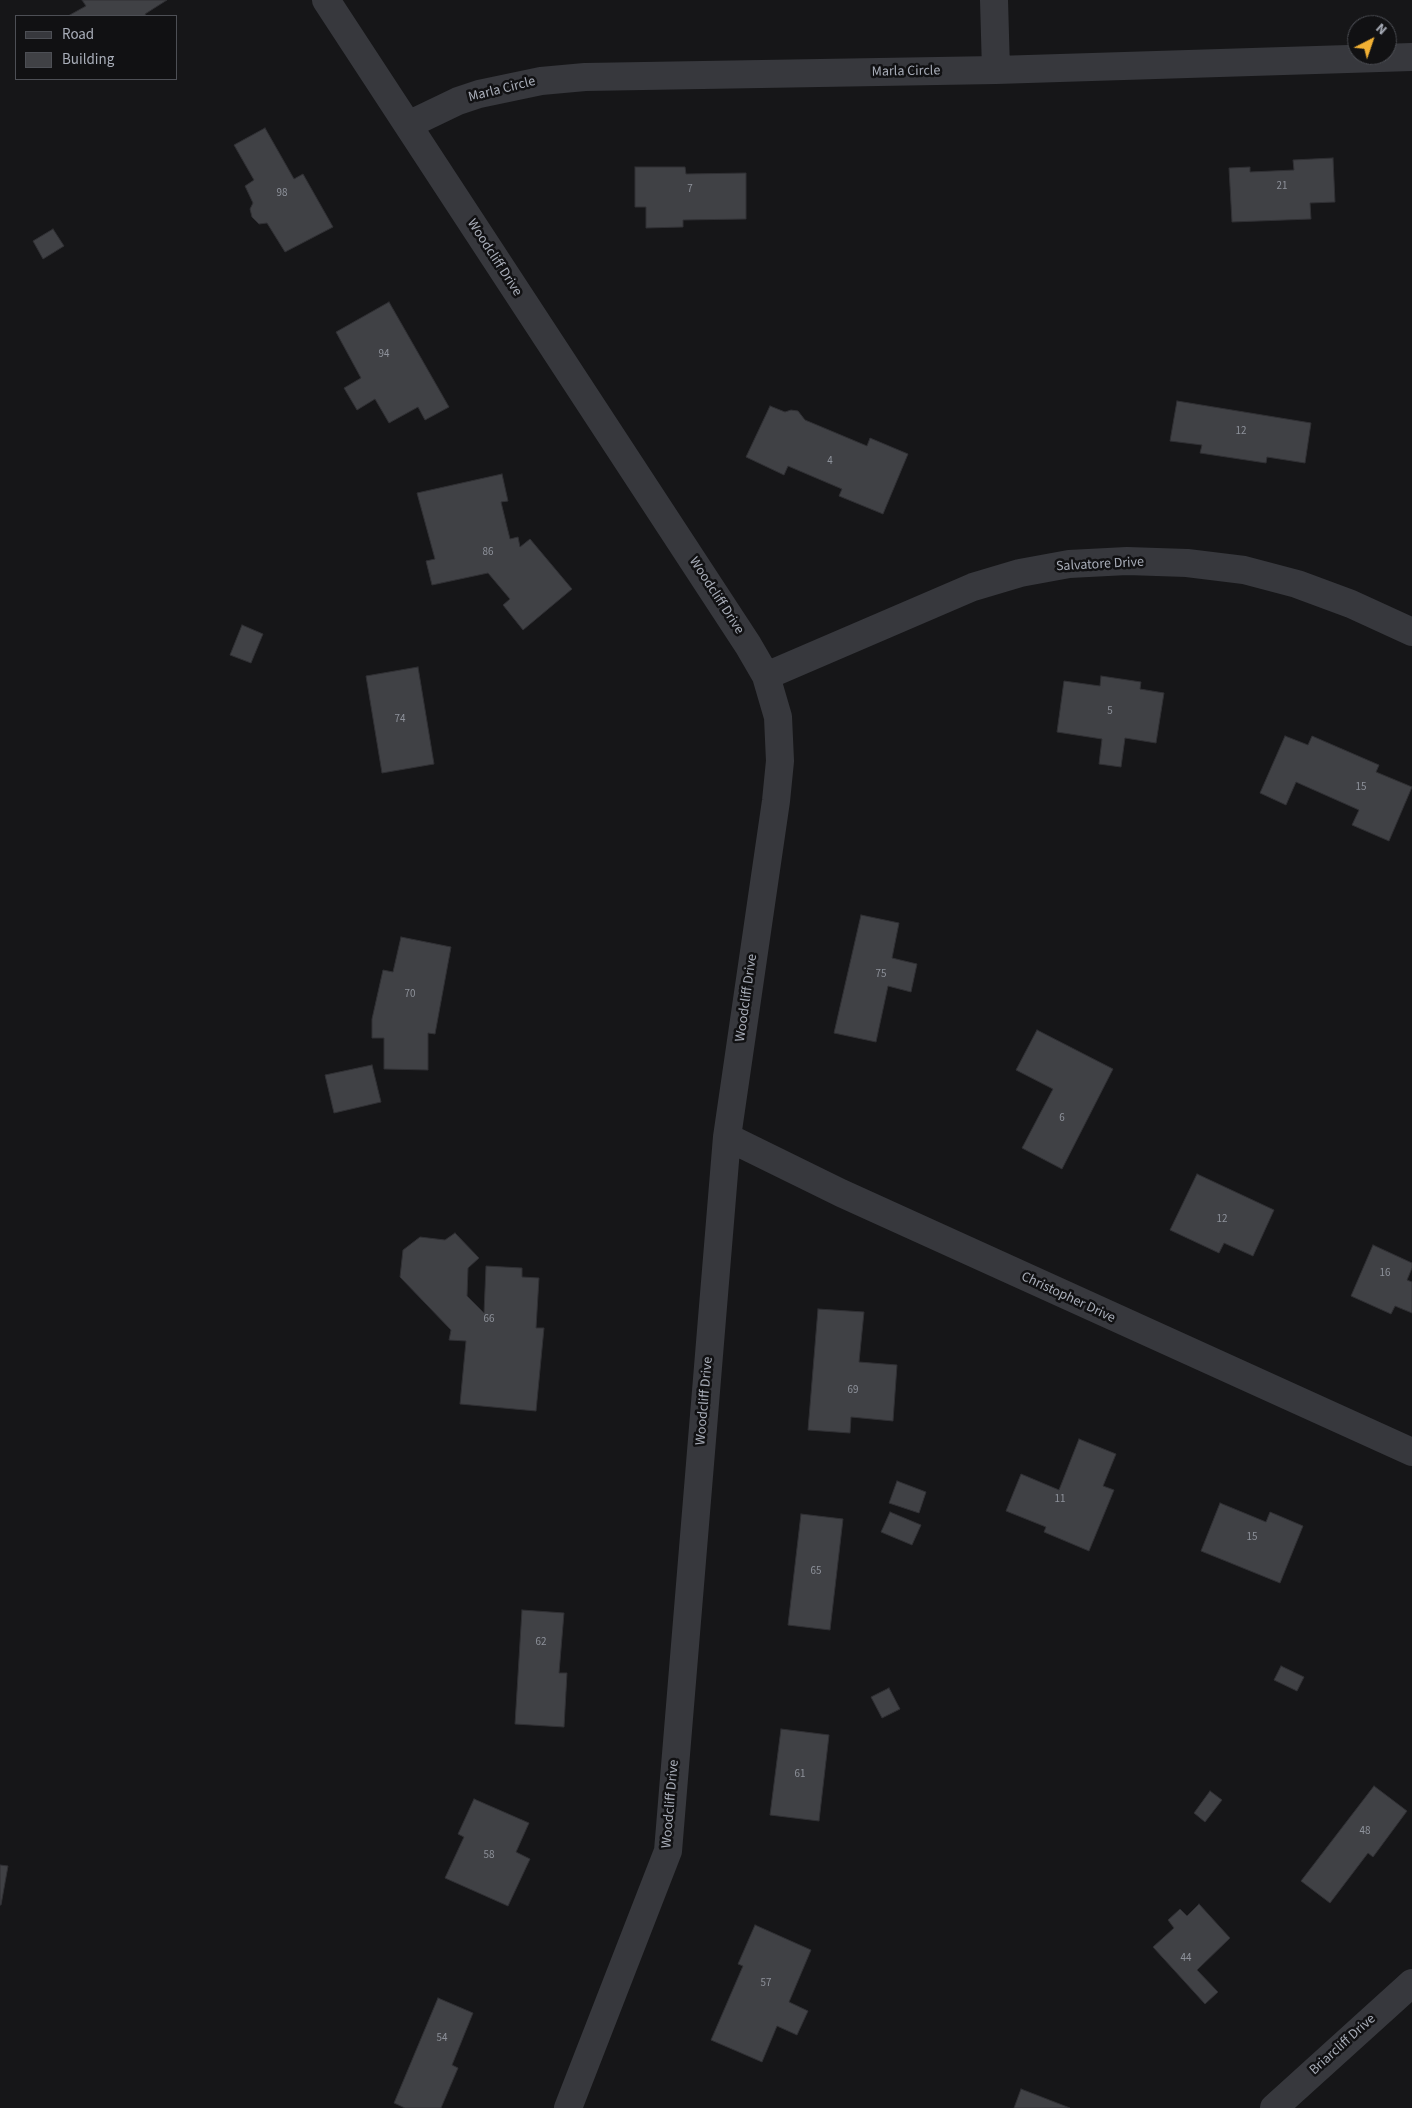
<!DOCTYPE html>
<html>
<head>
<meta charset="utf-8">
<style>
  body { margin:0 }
  #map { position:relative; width:1412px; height:2108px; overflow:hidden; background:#161618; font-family:"Source Sans 3",sans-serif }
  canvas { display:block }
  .legend { position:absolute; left:15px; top:15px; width:162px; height:65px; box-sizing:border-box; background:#111113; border:1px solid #4d4f55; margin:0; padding:6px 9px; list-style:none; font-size:15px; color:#a8adb8 }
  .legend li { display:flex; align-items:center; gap:10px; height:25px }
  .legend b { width:25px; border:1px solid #4d4f55 }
  .north { position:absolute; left:1347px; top:15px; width:50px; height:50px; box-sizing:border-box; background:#111113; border:1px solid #4d4f55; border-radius:50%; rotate:41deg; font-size:14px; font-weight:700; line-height:20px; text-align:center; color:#a8adb8 }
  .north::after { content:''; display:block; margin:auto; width:18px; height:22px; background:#f2b134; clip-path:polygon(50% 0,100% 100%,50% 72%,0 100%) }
</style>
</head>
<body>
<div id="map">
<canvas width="1412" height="2108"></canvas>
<ul class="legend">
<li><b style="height:6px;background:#37383d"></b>Road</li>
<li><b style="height:14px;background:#404145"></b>Building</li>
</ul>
<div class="north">N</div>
</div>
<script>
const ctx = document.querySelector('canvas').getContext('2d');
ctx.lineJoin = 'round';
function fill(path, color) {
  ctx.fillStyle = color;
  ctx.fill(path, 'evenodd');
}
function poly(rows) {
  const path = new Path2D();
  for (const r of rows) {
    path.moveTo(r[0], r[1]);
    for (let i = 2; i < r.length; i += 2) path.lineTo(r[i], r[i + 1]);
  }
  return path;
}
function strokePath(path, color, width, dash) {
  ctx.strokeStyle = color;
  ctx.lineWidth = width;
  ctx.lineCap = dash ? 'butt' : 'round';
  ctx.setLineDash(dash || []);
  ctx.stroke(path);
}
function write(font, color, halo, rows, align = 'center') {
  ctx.font = font + ' "Source Sans 3",sans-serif';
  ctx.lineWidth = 5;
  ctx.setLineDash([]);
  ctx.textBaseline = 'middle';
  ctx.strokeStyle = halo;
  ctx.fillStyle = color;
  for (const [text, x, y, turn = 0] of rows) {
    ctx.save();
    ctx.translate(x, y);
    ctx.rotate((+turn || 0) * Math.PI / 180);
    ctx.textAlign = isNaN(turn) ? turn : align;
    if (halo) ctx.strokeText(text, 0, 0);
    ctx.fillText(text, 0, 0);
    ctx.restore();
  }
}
const building = poly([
  [82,0,167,0,145,14,146,16,68,16,86,6,82,0],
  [265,128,294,179,303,174,333,227,285,252,267,223,259,224,252,217,250,209,253,203,245,186,254,180,234,145,265,128],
  [1333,158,1335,202,1310,203,1311,219,1232,222,1229,168,1250,167,1250,172,1294,170,1293,160,1333,158],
  [635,167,685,167,686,174,746,173,746,219,683,220,683,227,646,228,646,207,635,207,635,167],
  [53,229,64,246,43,259,33,241,53,229],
  [389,302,449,407,425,420,418,407,389,423,375,399,357,410,344,388,361,378,336,332,389,302],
  [1177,401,1311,423,1305,463,1267,457,1266,463,1200,453,1202,445,1170,441,1177,401],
  [770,406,785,412,791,410,798,411,805,420,867,446,870,438,908,454,883,514,839,496,842,489,788,466,784,475,746,457,770,406],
  [502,474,508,501,501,502,510,539,518,537,520,547,530,539,572,589,523,630,503,605,510,599,488,573,432,585,426,561,435,559,417,493,502,474],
  [242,625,263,634,251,663,230,655,242,625],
  [418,667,434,764,382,773,366,676,418,667],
  [1101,676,1141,682,1140,689,1164,693,1156,743,1125,738,1121,767,1099,764,1102,739,1057,732,1064,681,1100,686,1101,676],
  [1285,736,1308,745,1312,736,1379,765,1376,772,1412,787,1389,841,1352,825,1359,810,1296,782,1286,805,1260,793,1285,736],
  [861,915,899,923,892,958,917,964,911,992,888,986,876,1042,834,1033,861,915],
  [401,937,451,947,435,1034,428,1033,428,1070,384,1069,384,1038,372,1038,372,1019,383,970,393,972,401,937],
  [1037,1030,1113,1069,1062,1169,1022,1148,1053,1089,1016,1070,1037,1030],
  [372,1065,381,1102,334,1113,325,1075,372,1065],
  [1197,1174,1274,1210,1253,1256,1224,1243,1219,1253,1170,1230,1197,1174],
  [455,1233,479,1258,468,1268,467,1296,484,1313,486,1266,522,1268,522,1277,539,1278,536,1328,544,1328,536,1411,460,1404,466,1341,449,1340,451,1330,400,1277,403,1250,420,1237,445,1240,455,1233],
  [1373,1245,1412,1263,1412,1268,1407,1280,1412,1282,1412,1313,1395,1306,1391,1314,1351,1296,1373,1245],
  [818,1309,864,1312,859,1362,897,1365,893,1421,851,1417,850,1433,808,1430,818,1309],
  [1079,1439,1116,1454,1103,1486,1114,1490,1089,1551,1044,1532,1046,1527,1006,1511,1021,1474,1059,1490,1079,1439],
  [897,1481,926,1492,919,1513,889,1503,897,1481],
  [1220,1503,1266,1522,1270,1512,1303,1526,1280,1583,1201,1551,1220,1503],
  [890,1512,921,1525,912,1545,881,1532,890,1512],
  [801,1514,843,1519,830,1630,788,1625,801,1514],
  [522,1610,564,1613,559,1673,567,1673,564,1727,515,1724,522,1610],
  [1281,1666,1304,1677,1297,1691,1274,1680,1281,1666],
  [889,1688,900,1709,882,1718,871,1697,889,1688],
  [781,1729,829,1735,819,1821,770,1815,781,1729],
  [1374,1786,1407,1811,1373,1857,1368,1853,1330,1903,1301,1881,1374,1786],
  [1210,1791,1222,1800,1205,1822,1194,1813,1210,1791],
  [474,1799,529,1823,516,1852,530,1859,508,1906,445,1878,464,1837,458,1834,474,1799],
  [0,1865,8,1866,1,1905,0,1905,0,1865],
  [1199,1904,1230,1938,1197,1970,1218,1992,1205,2004,1153,1947,1174,1928,1168,1920,1180,1909,1187,1916,1199,1904],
  [755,1925,811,1950,789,2002,808,2011,797,2035,777,2026,762,2062,711,2040,743,1966,738,1964,755,1925],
  [438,1998,473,2013,452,2065,458,2068,441,2108,405,2108,394,2103,438,1998],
  [1021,2089,1070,2108,1014,2108,1021,2089]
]);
fill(building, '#404145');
strokePath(building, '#303034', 1);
strokePath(poly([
  [326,0,748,645,766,676,778,717,780,761,776,801,727,1137,668,1851,568,2108],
  [994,0,996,70],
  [408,125,458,101,479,94,541,81,585,77,996,70,1412,57],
  [766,676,973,587,1020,573,1069,564,1127,561,1187,563,1244,570,1297,584,1351,604,1412,632],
  [727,1137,841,1193,1412,1452],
  [1274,2108,1412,1983]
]), '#37383d', 28);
write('11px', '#8e929b', null, [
  ["21",1282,187],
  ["7",690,190],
  ["98",282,194],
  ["94",384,355],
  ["12",1241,432],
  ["4",830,462],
  ["86",488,553],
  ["5",1110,712],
  ["74",400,720],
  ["15",1361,788],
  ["75",881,975],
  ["70",410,995],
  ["6",1062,1119],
  ["12",1222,1220],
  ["16",1385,1274],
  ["66",489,1320],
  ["69",853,1391],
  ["11",1060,1500],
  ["15",1252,1538],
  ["65",816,1572],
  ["62",541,1643],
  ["61",800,1775],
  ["48",1365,1832],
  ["58",489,1856],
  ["44",1186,1959],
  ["57",766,1984],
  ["54",442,2039]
]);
write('14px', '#a8adb8', '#111113', [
  ["Marla Circle",906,72,-1],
  ["Marla Circle",502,90,-14],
  ["Woodcliff Drive",494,258,57],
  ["Salvatore Drive",1100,565,-3],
  ["Woodcliff Drive",716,596,57],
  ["Woodcliff Drive",747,998,-82],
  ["Christopher Drive",1068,1298,25],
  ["Woodcliff Drive",705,1401,-85],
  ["Woodcliff Drive",671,1804,-85],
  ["Briarcliff Drive",1343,2045,-42]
]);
</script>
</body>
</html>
